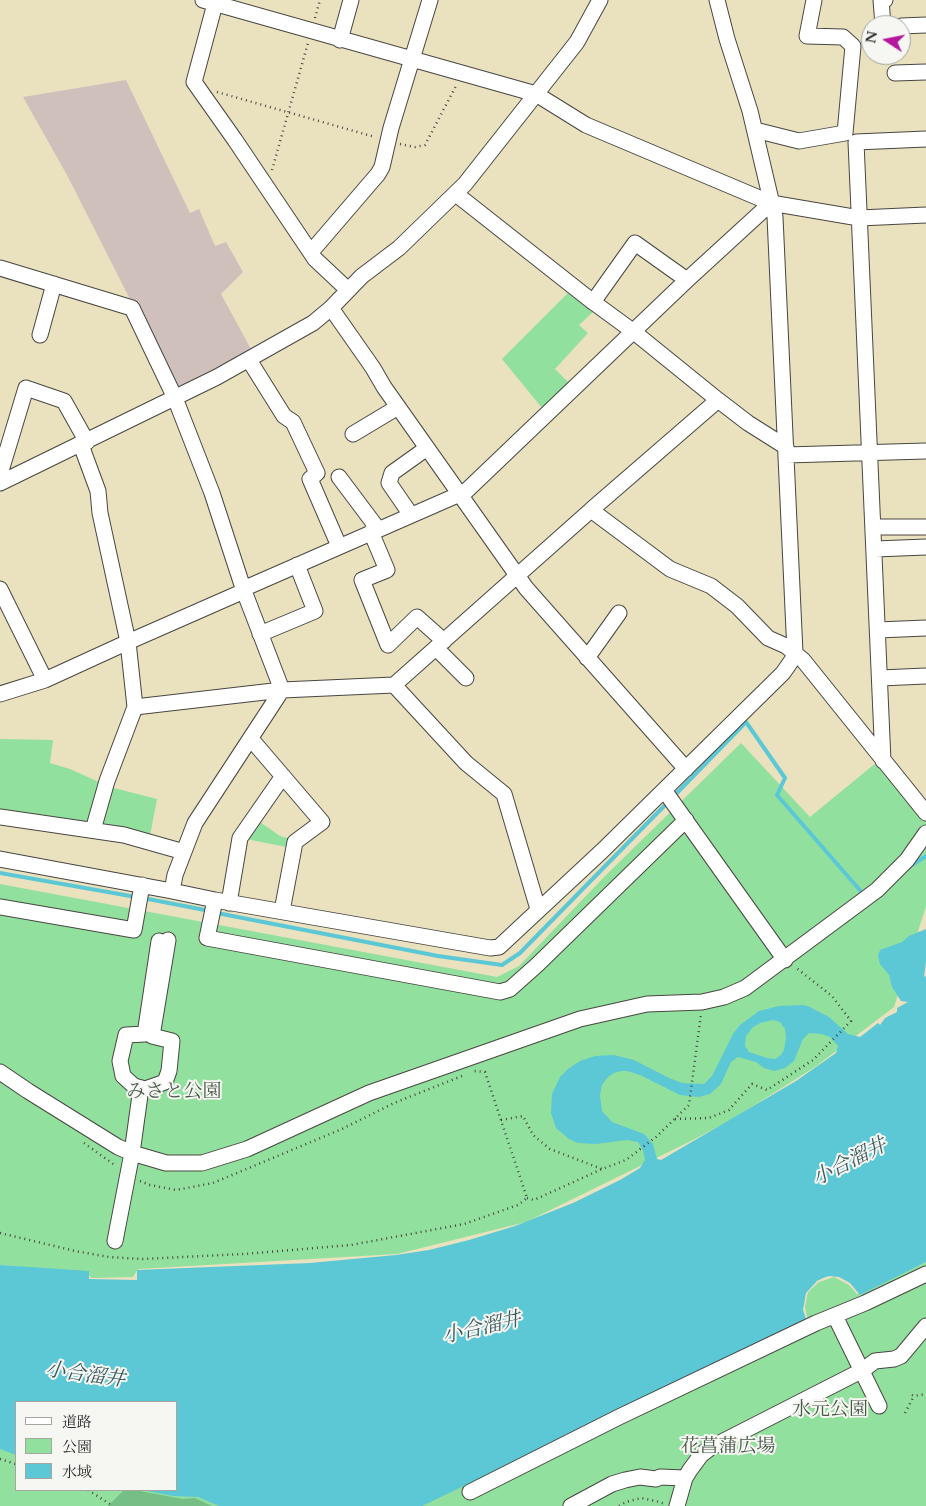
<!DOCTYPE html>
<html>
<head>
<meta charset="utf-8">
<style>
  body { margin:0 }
  #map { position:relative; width:926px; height:1506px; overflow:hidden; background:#eae1bf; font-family:Cardo,"Noto Serif JP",serif }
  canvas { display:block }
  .legend { position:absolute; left:15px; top:1401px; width:162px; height:90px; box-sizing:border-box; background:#f6f6f2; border:1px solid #a5a5a2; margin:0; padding:6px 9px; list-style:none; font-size:15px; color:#2b2b2b }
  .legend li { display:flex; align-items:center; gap:10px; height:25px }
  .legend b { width:25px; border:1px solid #a5a5a2 }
  .north { position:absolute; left:861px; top:15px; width:50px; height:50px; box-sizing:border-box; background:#f6f6f2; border:1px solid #a5a5a2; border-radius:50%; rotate:281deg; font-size:14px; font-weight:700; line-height:20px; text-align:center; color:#2b2b2b }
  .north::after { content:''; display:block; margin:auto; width:18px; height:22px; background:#b5179e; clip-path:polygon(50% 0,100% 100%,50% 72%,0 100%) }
</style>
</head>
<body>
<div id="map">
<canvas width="926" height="1506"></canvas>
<ul class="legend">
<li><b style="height:6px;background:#fff"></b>道路</li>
<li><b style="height:14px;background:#92e09e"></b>公園</li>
<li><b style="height:14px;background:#5cc8d6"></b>水域</li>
</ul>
<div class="north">N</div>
</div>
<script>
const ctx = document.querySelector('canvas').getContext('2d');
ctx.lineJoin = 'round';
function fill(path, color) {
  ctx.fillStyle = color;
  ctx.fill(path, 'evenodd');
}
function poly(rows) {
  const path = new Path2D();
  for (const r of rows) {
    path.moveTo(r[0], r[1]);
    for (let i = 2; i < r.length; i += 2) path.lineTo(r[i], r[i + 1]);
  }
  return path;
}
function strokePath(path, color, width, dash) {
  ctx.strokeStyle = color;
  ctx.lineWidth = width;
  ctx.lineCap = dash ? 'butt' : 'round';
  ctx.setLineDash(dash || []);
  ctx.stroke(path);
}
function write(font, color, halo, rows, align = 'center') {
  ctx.font = font + ' Cardo,"Noto Serif JP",serif';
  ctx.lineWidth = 4;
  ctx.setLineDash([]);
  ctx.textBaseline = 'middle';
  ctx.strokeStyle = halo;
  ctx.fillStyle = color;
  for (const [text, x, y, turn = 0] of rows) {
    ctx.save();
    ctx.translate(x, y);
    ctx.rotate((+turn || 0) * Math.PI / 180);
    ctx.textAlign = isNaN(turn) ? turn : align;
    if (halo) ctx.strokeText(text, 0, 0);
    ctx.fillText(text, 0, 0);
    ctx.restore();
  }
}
fill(poly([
  [126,80,190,213,199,209,215,246,226,242,243,272,221,294,252,351,176,390,67,175,23,97]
]), '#d0c0bc');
fill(poly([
  [568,293,593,312,579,325,588,333,555,369,571,385,542,408,502,359],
  [0,739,53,740,50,763,70,769,110,787,157,799,150,836,0,812],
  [741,743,810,817,877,762,926,822,926,906,894,1007,815,1067,734,1118,691,1141,526,1222,397,1254,138,1269,133,1277,91,1278,88,1273,0,1265,0,884,497,977,519,966,605,876],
  [257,820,280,836,294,840,291,848,246,839],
  [926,1262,926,1506,411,1506,807,1318,805,1306,808,1292,819,1282,834,1277,849,1285,857,1294],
  [0,1447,16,1451,16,1490,195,1490,219,1506,0,1506]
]), '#92e09e');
fill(poly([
  [124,1490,134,1490,183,1499,195,1498,212,1506,108,1506]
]), '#75be85');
fill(poly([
  [926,929,926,961,924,977,926,976,926,1262,860,1295,850,1283,839,1277,829,1276,823,1278,817,1281,806,1293,803,1310,807,1322,422,1506,219,1506,198,1497,173,1496,142,1490,176,1490,176,1402,16,1402,16,1455,0,1449,0,1265,89,1271,89,1279,137,1280,137,1270,310,1263,396,1255,429,1250,469,1240,515,1226,573,1203,620,1180,640,1168,645,1160,643,1150,638,1142,627,1140,596,1144,578,1143,569,1139,556,1128,551,1113,552,1094,560,1077,568,1069,580,1061,595,1056,614,1055,634,1060,669,1078,682,1083,704,1084,712,1076,733,1034,740,1025,759,1011,779,1006,803,1005,810,1007,829,1017,848,1034,860,1037,878,1023,880,1025,885,1018,897,1012,897,1008,908,1002,901,1001,892,987,889,975,880,964,878,956,880,950,902,942,909,936],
  [773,1020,780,1022,785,1029,786,1038,784,1050,781,1055,775,1059,767,1058,749,1052,745,1046,746,1036,752,1028,760,1023],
  [809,1033,822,1034,830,1037,838,1046,836,1053,796,1081,661,1160,657,1159,653,1144,644,1134,612,1122,602,1111,600,1095,602,1085,608,1077,614,1073,621,1071,627,1071,640,1075,680,1095,699,1097,710,1094,721,1084,731,1062,738,1057,756,1062,764,1068,774,1071,785,1068,794,1061,803,1039]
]), '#5cc8d6');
strokePath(poly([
  [673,797,746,722,785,778,777,795,865,896],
  [909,867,926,856],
  [0,873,136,897],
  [143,898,210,911],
  [217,913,438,956,502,965,520,953,668,802]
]), '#5cc8d6', 4);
const minor = poly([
  [203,0,536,94,586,125,771,203,859,218,926,215],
  [216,0,194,82,235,140,315,259,348,290],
  [883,25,881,0,885,0],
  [901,26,926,25],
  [340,40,351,0],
  [895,73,926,72],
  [755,130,799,141,845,133,853,46,843,37,807,36,814,0],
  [456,194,593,302,634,332,718,400],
  [311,252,378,174,382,167,391,128,430,0],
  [0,268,132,308,175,398,212,493,244,591,282,690,195,823,175,875,172,891],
  [593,302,635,243,687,280],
  [331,308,373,368,384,387,526,588,686,769],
  [40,335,54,284],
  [249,360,284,416,293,422,317,473,310,479,339,546],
  [353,434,398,407],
  [786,455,926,451],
  [0,474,26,388,64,401,87,442],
  [339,477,378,529],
  [0,483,217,377,313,323,331,308,362,276,399,248,465,184,577,42,600,0],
  [461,496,687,280,771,203],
  [591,510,718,400,748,423,786,447],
  [411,515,389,483,392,473,427,448],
  [874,527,926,527],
  [371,532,387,570,362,580,388,645,417,617,444,641],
  [875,549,926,547],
  [0,589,45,680],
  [243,589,460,494],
  [244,591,128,642,135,707,282,690,394,685,591,510,670,569,711,586,737,606,768,638,786,646,803,660,926,813],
  [878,630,926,628],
  [260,634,315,611,297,565],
  [436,648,466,678],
  [587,658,619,613],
  [880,678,926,676],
  [394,685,466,763,504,794,538,909],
  [0,694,45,680,128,642,100,513,98,491,81,445],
  [251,739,322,822,295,842,282,911],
  [883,761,856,142,926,139],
  [664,790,785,960],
  [0,817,124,835,184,852],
  [93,830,107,781,135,707],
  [0,859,172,891,215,900,490,948,499,947,602,851,783,673,792,660,795,653,775,217,750,111,727,39,717,0],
  [215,900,207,938,500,992,510,989,537,965,686,820],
  [229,903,240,838,283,776],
  [0,907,134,930,142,885],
  [159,941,145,1034,126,1035,120,1061,123,1076,134,1086,145,1089,165,1082,169,1071,172,1041,152,1036,168,940],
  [0,1072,28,1091,118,1147,132,1153,166,1163,202,1163,247,1149,369,1093,580,1019,647,1004,702,1002,724,997,745,988,877,890,907,860,926,833],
  [115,1241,132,1153,141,1088],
  [835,1316,879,1406],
  [470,1492,619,1417,816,1323,865,1303,926,1274],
  [571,1506,612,1484,625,1480,640,1477,656,1479,660,1477,685,1478],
  [677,1506,685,1478,690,1470,701,1455,710,1448,863,1370,875,1361,894,1359,901,1356,926,1326]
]);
strokePath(minor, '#484641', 17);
strokePath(poly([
  [315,18,320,0],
  [217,92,375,137],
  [400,144,415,147,425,145,457,84],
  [272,170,308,43],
  [675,1119,709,1118,729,1110,752,1084,767,1090,813,1060,851,1021,832,996,795,967],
  [501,1120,523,1116,533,1135,550,1149,602,1169],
  [84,1143,116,1166],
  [140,1181,150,1185,176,1190,213,1183,342,1129,394,1103,462,1076],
  [527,1198,534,1200,602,1169,626,1160,656,1137,689,1105,701,1014],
  [0,1233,75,1251,109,1257,141,1259,244,1254,351,1245,464,1224,518,1205,527,1198,485,1072,474,1071],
  [912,1395,914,1396,926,1394],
  [905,1413,914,1396],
  [0,1459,16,1464],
  [88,1490,113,1506],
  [619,1506,626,1502,641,1498,656,1501,665,1504]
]), '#484641', 2.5, [1, 4]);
strokePath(minor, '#fff', 15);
write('19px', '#455848', '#f6f6f2', [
  ["みさと公園",174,1093],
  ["水元公園",830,1411],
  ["花菖蒲広場",728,1448]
]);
write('italic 20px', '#3a5a5e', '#f6f6f2', [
  ["小合溜井",850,1163,-27],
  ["小合溜井",482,1329,-13],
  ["小合溜井",85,1376,8]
]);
</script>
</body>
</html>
